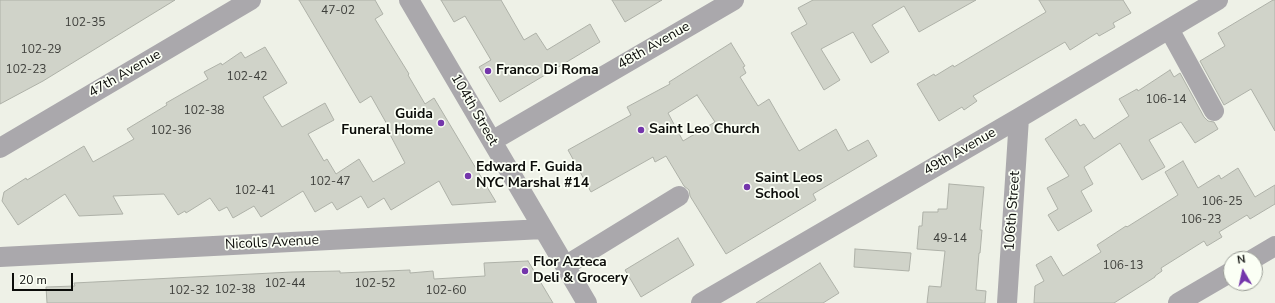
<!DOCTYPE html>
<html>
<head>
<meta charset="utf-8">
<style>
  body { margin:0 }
  #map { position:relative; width:1275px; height:303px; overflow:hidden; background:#eef1e7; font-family:"Nunito Sans",sans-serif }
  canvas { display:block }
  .north { position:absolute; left:1223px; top:251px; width:40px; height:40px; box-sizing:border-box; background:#fbfff5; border:1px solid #9b9e97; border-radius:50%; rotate:351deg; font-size:11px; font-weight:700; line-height:16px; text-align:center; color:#0c0d0a }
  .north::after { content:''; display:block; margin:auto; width:14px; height:18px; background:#7436ab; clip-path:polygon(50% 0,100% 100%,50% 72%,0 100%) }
  .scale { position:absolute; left:12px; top:273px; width:61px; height:18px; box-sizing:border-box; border:2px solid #0c0d0a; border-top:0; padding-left:5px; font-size:12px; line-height:14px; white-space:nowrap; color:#0c0d0a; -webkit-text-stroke:3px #fbfff5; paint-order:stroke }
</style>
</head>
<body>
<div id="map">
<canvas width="1275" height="303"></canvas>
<div class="north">N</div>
<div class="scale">20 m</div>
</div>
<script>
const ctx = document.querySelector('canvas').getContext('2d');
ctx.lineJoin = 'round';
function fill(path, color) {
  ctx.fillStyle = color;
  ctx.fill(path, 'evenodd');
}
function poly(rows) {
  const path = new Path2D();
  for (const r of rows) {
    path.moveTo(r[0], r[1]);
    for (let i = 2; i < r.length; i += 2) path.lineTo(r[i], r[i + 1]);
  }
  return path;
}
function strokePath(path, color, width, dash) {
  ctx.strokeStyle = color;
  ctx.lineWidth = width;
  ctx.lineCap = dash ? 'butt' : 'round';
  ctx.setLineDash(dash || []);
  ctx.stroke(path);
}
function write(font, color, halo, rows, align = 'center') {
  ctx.font = font + ' "Nunito Sans",sans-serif';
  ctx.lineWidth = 3.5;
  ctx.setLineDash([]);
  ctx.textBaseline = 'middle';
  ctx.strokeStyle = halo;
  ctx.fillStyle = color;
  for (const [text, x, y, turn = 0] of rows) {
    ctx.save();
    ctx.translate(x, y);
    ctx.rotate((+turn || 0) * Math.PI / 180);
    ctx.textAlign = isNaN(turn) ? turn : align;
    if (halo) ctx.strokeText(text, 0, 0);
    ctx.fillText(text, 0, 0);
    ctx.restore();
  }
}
const building = poly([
  [0,0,175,0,43,81,0,104,0,0],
  [299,0,375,0,383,14,375,19,409,74,408,75,425,104,434,98,496,202,452,205,439,181,391,210,384,198,368,208,361,196,337,210,332,202,315,212,303,191,261,217,254,206,233,218,227,207,219,211,210,198,186,213,185,211,178,215,164,194,113,196,123,214,79,216,65,194,18,225,2,201,4,192,26,178,27,180,84,146,93,162,134,139,127,129,167,105,166,103,208,79,204,72,221,63,222,65,241,52,245,58,265,47,287,83,263,97,282,127,325,103,334,120,308,134,324,161,327,159,336,174,359,159,373,182,405,163,386,127,388,126,371,96,360,103,299,0],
  [441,0,501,0,524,40,536,33,547,50,590,24,600,42,500,102,479,67,491,60,465,16,454,22,441,0],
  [612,0,662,0,625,22,612,0],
  [813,0,976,0,919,32,904,6,872,25,889,52,871,63,853,32,821,49,840,80,824,90,791,33,807,24,798,8,813,0],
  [1039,0,1123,0,1131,13,1113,23,1115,27,1099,36,1097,33,1070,50,1065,42,973,96,977,101,964,110,962,107,939,121,917,84,934,74,935,76,953,65,954,67,1046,12,1039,0],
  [1273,0,1275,0,1275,131,1251,89,1224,105,1200,61,1225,46,1218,33,1273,0],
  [731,43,745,66,743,67,746,73,740,77,758,106,769,99,799,151,836,129,848,151,868,140,877,156,813,194,816,200,726,254,690,196,689,190,684,186,666,156,655,162,653,157,591,192,568,150,631,115,627,107,670,84,669,82,731,43],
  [697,95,715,122,683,141,668,113,697,95],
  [1170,70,1174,77,1180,73,1204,117,1208,121,1214,122,1218,129,1195,143,1181,122,1149,140,1165,167,1142,180,1120,143,1084,167,1093,184,1081,191,1092,211,1058,231,1048,215,1058,209,1047,188,1069,176,1045,139,1076,119,1080,126,1084,124,1094,139,1129,116,1119,99,1137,89,1138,91,1170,70],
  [1183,161,1198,188,1219,175,1221,179,1238,168,1255,197,1275,185,1275,204,1250,219,1247,215,1219,232,1222,237,1207,246,1204,241,1161,268,1162,271,1155,276,1155,277,1114,303,1034,303,1035,286,1044,281,1036,265,1051,256,1063,276,1101,252,1097,245,1126,226,1127,227,1178,195,1165,172,1183,161],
  [949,184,984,187,980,230,982,230,980,253,979,253,976,290,986,291,985,303,927,303,929,286,941,287,945,251,917,249,919,226,922,226,923,212,938,212,938,209,947,209,949,184],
  [678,238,694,265,641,297,625,270,678,238],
  [855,249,911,253,909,271,854,267,855,249],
  [528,261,553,303,47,303,46,287,75,286,74,283,292,272,340,271,340,273,410,270,410,273,433,271,434,279,485,276,484,263,528,261],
  [820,263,839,293,823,303,756,303,820,263]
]);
fill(building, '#d0d3c9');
strokePath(building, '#aeb1a8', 1);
strokePath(poly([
  [409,0,587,303],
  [1169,29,1214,111],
  [492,141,734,0],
  [0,148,251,0],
  [0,257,543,229],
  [1253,259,1275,246],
  [565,266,679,196],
  [701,303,1019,118,1218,0],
  [1007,303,1019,118],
  [1178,303,1231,272]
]), '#aaa8ac', 20);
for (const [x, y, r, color] of [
  [488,71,4,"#7436ab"],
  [441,123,4,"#7436ab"],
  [641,130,4,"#7436ab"],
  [468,176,4,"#7436ab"],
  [747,187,4,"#7436ab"],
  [525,271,4,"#7436ab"]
]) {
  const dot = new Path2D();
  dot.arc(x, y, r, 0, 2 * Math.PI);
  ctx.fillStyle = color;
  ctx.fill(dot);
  strokePath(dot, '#fbfff5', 1.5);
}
write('12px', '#3d3e3a', null, [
  ["47-02",338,11],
  ["102-35",85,23],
  ["102-29",41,50],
  ["102-23",26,70],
  ["102-42",247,77],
  ["106-14",1166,100],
  ["102-38",204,111],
  ["102-36",171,131],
  ["102-47",330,182],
  ["102-41",255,191],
  ["106-25",1222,202],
  ["106-23",1201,220],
  ["49-14",950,239],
  ["106-13",1123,266],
  ["102-44",285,284],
  ["102-52",375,284],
  ["102-38",235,290],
  ["102-32",189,291],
  ["102-60",446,291]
]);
write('14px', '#0c0d0a', '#fbfff5', [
  ["48th Avenue",654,46,-30],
  ["47th Avenue",125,74,-30],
  ["104th Street",474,110,60],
  ["49th Avenue",960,152,-30],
  ["106th Street",1013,211,-86],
  ["Nicolls Avenue",272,243,-3]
]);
write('bold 14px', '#0c0d0a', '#fbfff5', [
  ["Franco Di Roma",496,71],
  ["Guida",433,115,"right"],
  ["Funeral Home",433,131,"right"],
  ["Saint Leo Church",649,130],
  ["Edward F. Guida",476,168],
  ["NYC Marshal #14",476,184],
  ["Saint Leos",755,179],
  ["School",755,195],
  ["Flor Azteca",533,263],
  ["Deli & Grocery",533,279]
], 'left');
</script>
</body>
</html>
